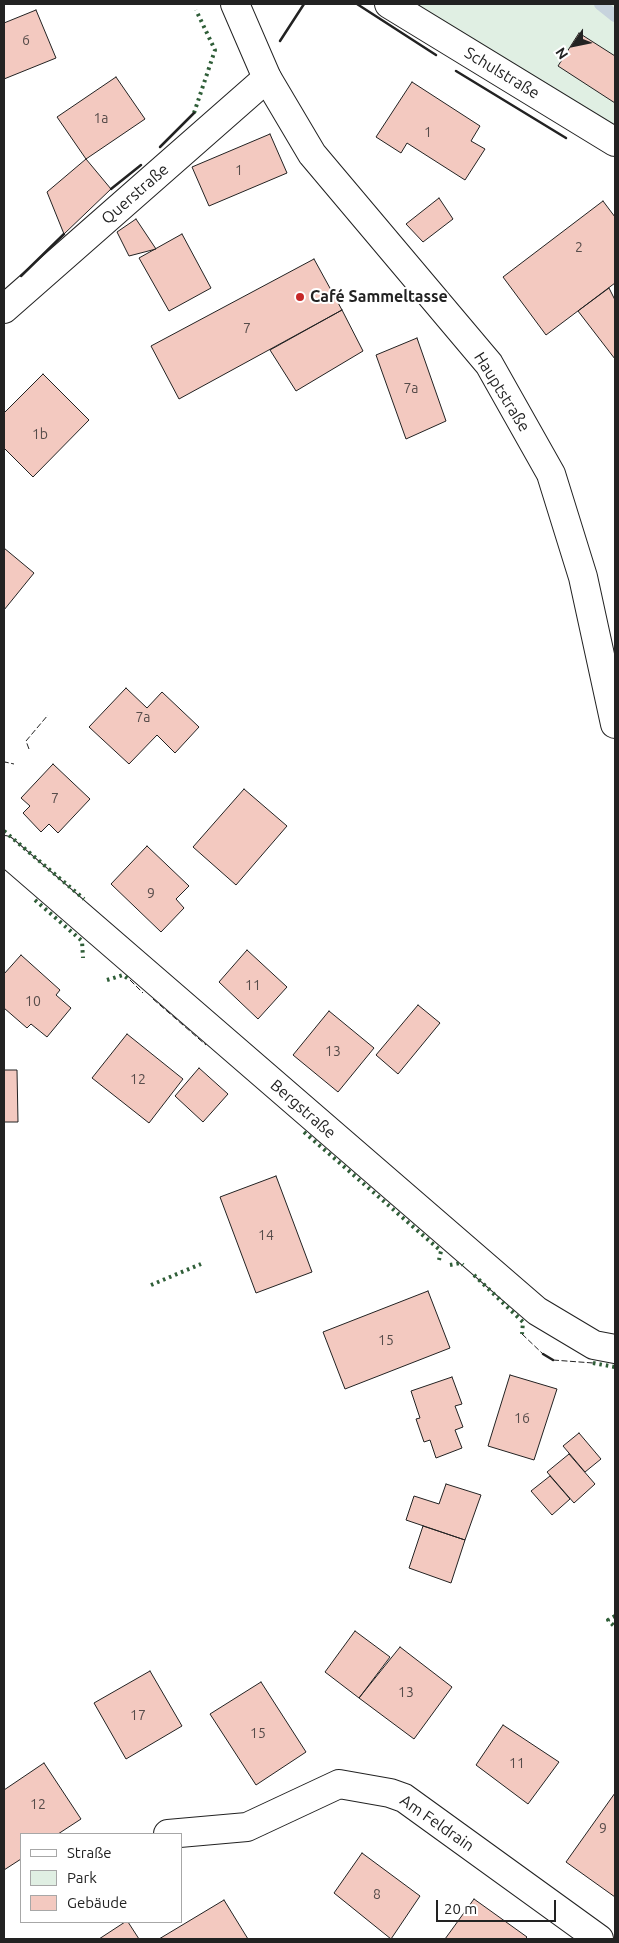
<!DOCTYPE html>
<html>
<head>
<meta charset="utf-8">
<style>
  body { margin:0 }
  #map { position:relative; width:619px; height:1943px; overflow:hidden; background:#fff; font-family:Ubuntu,sans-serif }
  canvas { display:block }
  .frame { position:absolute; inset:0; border:5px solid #222; pointer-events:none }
  .legend { position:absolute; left:20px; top:1833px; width:162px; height:90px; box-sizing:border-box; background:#fff; border:1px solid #a7a7a7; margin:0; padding:6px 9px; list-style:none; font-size:15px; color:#222 }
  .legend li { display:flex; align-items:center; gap:10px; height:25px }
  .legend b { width:25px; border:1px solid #a7a7a7 }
  .north { position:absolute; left:549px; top:20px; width:50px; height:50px; -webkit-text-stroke:4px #fff; paint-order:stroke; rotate:236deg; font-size:14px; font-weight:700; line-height:20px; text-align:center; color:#222 }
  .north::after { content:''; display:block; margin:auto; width:18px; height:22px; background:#222; clip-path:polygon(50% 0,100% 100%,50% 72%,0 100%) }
  .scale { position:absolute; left:436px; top:1900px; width:120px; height:22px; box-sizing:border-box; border:2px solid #222; border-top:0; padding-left:6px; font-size:15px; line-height:18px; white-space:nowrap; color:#222; -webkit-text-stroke:4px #fff; paint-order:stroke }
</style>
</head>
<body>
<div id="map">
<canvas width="619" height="1943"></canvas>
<div class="frame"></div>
<ul class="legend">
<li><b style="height:6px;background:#fff"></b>Straße</li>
<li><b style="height:14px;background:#e0efe3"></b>Park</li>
<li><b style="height:14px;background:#f3c9c0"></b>Gebäude</li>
</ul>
<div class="north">N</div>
<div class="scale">20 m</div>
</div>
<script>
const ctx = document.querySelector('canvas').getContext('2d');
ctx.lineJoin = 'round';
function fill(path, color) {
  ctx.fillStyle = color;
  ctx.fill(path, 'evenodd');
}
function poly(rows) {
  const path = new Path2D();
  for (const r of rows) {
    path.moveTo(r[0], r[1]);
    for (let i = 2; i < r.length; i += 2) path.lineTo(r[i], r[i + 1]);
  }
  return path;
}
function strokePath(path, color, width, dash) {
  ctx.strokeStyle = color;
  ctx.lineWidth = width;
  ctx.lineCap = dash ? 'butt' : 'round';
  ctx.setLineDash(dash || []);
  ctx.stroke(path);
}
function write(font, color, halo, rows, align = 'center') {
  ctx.font = font + ' Ubuntu,sans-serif';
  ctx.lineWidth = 4;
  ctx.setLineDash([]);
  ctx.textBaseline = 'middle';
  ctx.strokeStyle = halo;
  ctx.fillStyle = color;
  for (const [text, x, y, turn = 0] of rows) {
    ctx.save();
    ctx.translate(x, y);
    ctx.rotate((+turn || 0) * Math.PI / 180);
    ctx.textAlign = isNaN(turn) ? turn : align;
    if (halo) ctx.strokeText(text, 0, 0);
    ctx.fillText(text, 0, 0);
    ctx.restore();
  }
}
const green = poly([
  [389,4,615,4,615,142,389,4]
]);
fill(green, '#e0efe3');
strokePath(green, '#6f6f6f', 1);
strokePath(poly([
  [600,4,615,16]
]), '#c7d3dd', 12);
const building = poly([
  [36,10,56,58,4,79,4,23,36,10],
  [579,33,615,56,615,103,558,66,579,33],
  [116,77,145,119,86,159,57,117,116,77],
  [412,82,480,126,471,141,485,149,465,180,407,143,401,153,376,137,412,82],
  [270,134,287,173,209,206,192,167,270,134],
  [86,159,111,189,64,234,47,192,86,159],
  [439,198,453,219,423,242,406,224,439,198],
  [603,201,615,217,615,283,546,335,503,277,603,201],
  [136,219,156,249,129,256,117,232,136,219],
  [182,234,211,288,169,311,139,258,182,234],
  [314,259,342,310,179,399,151,346,314,259],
  [609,288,615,300,615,359,578,311,609,288],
  [342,310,363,351,296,391,270,350,342,310],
  [417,338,446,421,406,439,376,355,417,338],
  [43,374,89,420,33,477,4,448,4,413,43,374],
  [4,548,34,573,4,610,4,548],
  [126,688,147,708,162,692,199,727,175,753,157,735,129,764,89,727,126,688],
  [53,764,90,799,58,833,49,824,41,832,23,813,30,806,21,798,53,764],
  [244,789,287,826,236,885,193,847,244,789],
  [147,846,189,886,176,899,184,908,161,932,111,884,147,846],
  [247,950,287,987,258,1019,219,982,247,950],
  [21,955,60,990,56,995,71,1008,47,1037,31,1024,27,1028,4,1008,4,974,21,955],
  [418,1005,440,1023,398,1074,376,1055,418,1005],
  [329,1011,374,1048,338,1092,293,1055,329,1011],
  [127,1034,183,1079,149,1123,92,1078,127,1034],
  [199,1068,228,1094,203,1122,175,1096,199,1068],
  [4,1070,17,1070,18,1122,4,1122,4,1070],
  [276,1176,312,1272,256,1293,220,1197,276,1176],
  [428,1291,450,1348,345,1389,323,1332,428,1291],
  [510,1375,557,1389,534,1460,488,1446,510,1375],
  [452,1377,462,1404,455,1406,463,1427,455,1430,462,1448,436,1458,430,1440,424,1442,416,1419,420,1418,411,1391,452,1377],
  [579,1433,601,1459,585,1472,563,1446,579,1433],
  [569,1454,595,1484,574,1503,547,1472,569,1454],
  [550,1476,570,1499,552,1515,531,1491,550,1476],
  [446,1484,481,1495,465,1540,406,1520,414,1496,439,1504,446,1484],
  [423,1526,465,1540,451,1583,409,1568,423,1526],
  [355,1631,390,1657,359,1698,325,1672,355,1631],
  [400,1647,452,1687,414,1739,359,1698,400,1647],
  [150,1671,182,1726,126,1759,94,1703,150,1671],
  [261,1682,306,1752,256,1785,210,1714,261,1682],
  [503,1725,559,1762,528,1804,476,1765,503,1725],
  [44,1763,81,1819,58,1834,21,1834,21,1859,4,1870,4,1790,44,1763],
  [615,1793,615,1897,566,1862,615,1793],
  [362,1853,420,1896,391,1939,334,1893,362,1853],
  [474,1899,527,1937,525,1939,445,1939,474,1899],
  [224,1900,248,1939,159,1939,224,1900],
  [125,1922,128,1922,139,1939,99,1939,125,1922]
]);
fill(building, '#f3c9c0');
strokePath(building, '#222', 1);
const minor = poly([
  [389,4,615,142],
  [4,309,267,78],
  [4,850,537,1311,594,1345,615,1349],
  [168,1834,247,1827,339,1784,390,1793,404,1798,599,1939]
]);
const tertiary = poly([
  [235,4,267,78,312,154,489,364,551,474,583,577,615,724]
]);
strokePath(minor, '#222', 30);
strokePath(tertiary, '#222', 30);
strokePath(minor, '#fff', 28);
strokePath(tertiary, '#fff', 28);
strokePath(poly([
  [194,113,215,50,196,10],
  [4,831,84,899],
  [35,900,82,941,83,958],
  [107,980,123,975,130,980],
  [304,1132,441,1251,439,1260],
  [450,1265,461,1263,463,1265],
  [474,1275,523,1322,522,1334],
  [151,1285,201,1264],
  [593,1363,615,1367],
  [615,1616,608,1620,615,1627]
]), '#2f5e38', 4, [2.5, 4]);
strokePath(poly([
  [29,749,26,741,48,715],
  [4,764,5,762,14,764],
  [130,980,143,993],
  [153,999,206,1045],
  [522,1334,543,1354],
  [553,1360,593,1363]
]), '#222', 1, [6, 2.5]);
strokePath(poly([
  [357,4,436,55],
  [280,41,304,4],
  [456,71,566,138],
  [160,147,194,113],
  [111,189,141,165],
  [21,276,64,234],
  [543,1354,553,1360]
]), '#222', 2.5);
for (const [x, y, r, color] of [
  [300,297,5,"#c62828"]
]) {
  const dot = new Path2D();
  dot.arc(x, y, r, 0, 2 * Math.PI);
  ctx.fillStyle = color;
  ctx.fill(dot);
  strokePath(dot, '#fff', 2);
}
write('14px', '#564c4a', null, [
  ["6",26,40],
  ["1a",101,118],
  ["1",428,132],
  ["1",239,170],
  ["2",579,247],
  ["7",247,328],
  ["7a",411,388],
  ["1b",40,434],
  ["7a",143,717],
  ["7",55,798],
  ["9",151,893],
  ["11",253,985],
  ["10",33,1001],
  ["13",333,1051],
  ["12",138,1079],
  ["14",266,1235],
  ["15",386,1340],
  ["16",522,1418],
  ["13",406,1692],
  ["17",138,1715],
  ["15",258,1733],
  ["11",517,1763],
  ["12",38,1804],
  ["9",603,1828],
  ["8",377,1894]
]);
write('16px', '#222', '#fff', [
  ["Schulstraße",502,73,31],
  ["Querstraße",135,194,-41],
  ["Hauptstraße",502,392,58],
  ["Bergstraße",303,1109,41],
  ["Am Feldrain",437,1823,35]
]);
write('bold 16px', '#222', '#fff', [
  ["Café Sammeltasse",310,297]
], 'left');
</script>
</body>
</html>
